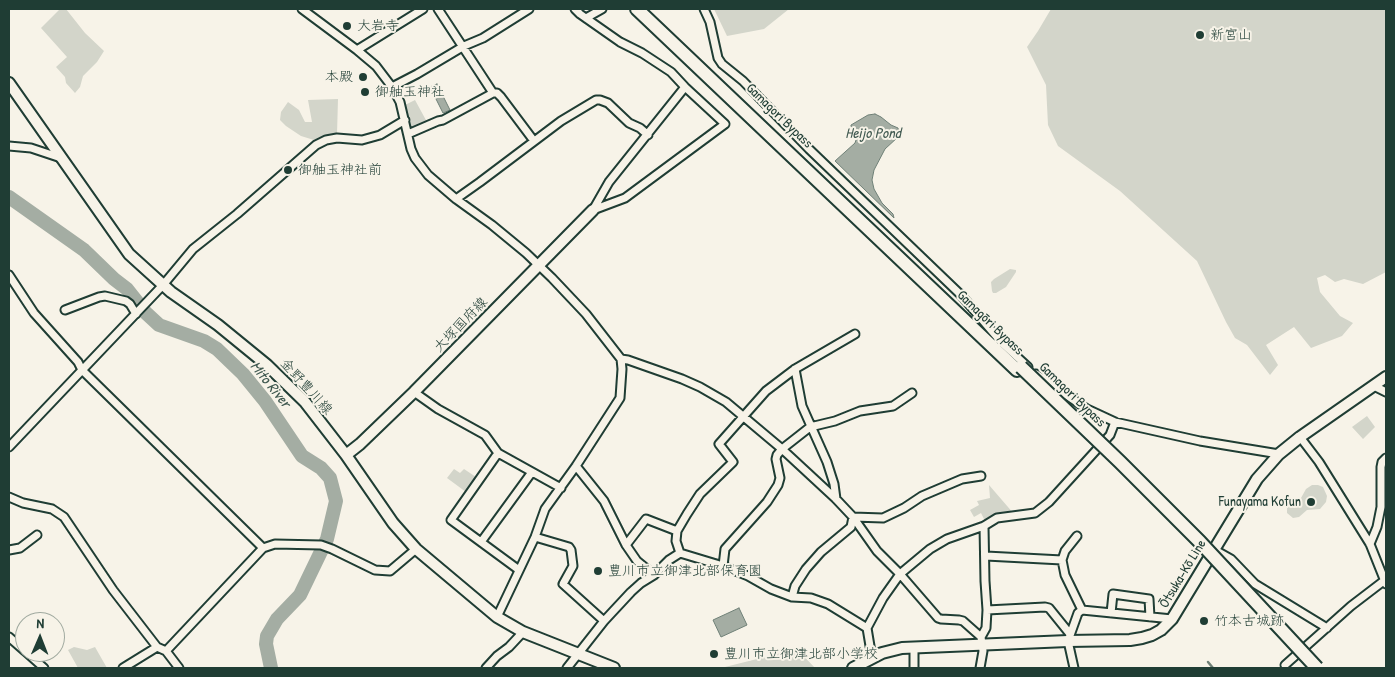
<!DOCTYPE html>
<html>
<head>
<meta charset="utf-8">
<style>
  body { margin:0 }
  #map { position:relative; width:1395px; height:677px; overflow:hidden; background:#f7f3e8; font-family:"Patrick Hand",sans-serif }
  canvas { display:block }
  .frame { position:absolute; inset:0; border:10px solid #1f3d34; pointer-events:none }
  .north { position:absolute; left:15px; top:612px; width:50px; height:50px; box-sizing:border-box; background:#f7f3e8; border:1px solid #a1aaa0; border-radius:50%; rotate:1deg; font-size:14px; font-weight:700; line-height:20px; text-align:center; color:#1f3d34 }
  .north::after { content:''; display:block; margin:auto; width:18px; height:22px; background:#1f3d34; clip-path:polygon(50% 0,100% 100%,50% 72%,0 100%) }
</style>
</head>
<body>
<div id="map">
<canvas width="1395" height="677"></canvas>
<div class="frame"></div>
<div class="north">N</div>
</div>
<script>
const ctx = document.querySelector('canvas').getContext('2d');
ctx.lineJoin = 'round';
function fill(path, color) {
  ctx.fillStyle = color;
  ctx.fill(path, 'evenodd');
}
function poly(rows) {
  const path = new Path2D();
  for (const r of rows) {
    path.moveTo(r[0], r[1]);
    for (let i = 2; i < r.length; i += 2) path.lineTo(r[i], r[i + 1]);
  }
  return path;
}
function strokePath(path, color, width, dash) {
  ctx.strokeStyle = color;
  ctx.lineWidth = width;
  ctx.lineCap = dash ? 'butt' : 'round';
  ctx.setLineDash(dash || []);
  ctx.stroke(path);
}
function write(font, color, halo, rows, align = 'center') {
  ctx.font = font + ' "Patrick Hand","Klee One",sans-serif';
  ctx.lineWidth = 4;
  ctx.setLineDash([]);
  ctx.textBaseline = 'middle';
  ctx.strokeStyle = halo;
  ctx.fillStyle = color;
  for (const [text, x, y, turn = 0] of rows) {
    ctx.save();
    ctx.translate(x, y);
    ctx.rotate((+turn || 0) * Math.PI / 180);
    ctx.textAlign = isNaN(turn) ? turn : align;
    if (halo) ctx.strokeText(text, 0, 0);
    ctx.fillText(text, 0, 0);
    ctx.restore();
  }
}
fill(poly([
  [60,9,66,9,85,33,104,51,97,62,83,76,80,87,75,93,66,83,65,77,56,67,67,57,41,28],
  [714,9,789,9,764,29,727,36],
  [1051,9,1386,9,1386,272,1363,284,1344,279,1335,282,1325,275,1317,278,1320,292,1340,316,1353,323,1342,336,1311,348,1294,327,1266,345,1278,365,1270,375,1247,345,1235,338,1226,322,1197,261,1120,191,1058,146,1048,125,1046,85,1027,47,1038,31],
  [338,99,337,134,323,136,314,140,301,136,286,126,280,120,281,112,288,102,299,110,305,122,312,122,308,100],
  [415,100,427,122,413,129,410,127,403,106],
  [1010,269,1016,270,1016,272,1006,287,996,293,993,293,992,291,991,282,994,279],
  [1367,416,1375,427,1363,439,1352,427],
  [454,469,460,473,464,469,476,477,466,492,447,478],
  [989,485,1014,514,985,521,981,513,974,517,970,510,979,505,977,501,990,498],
  [1312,485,1318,485,1323,487,1327,496,1326,502,1320,509,1307,510,1299,517,1293,518,1287,513,1287,508,1290,504,1301,498,1306,489],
  [74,647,87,650,95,647,107,668,78,668,68,650],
  [797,649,815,668,721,668]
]), '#d3d5ca');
const water = poly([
  [437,84,450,110,443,113,430,87,437,84],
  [875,114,881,117,891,125,898,128,899,133,898,137,885,149,874,170,872,180,874,189,882,203,893,214,894,218,835,161,855,143,856,140,851,129,851,125,868,115,875,114],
  [739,608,747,625,721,637,713,620,739,608]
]);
fill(water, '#a4ada3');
strokePath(water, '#6f8077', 1);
strokePath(poly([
  [1208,662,1213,668]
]), '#6f8077', 2.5);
strokePath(poly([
  [9,197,84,250,114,279,127,289,146,313,159,325,204,341,217,349,243,374,265,401,302,456,321,468,330,478,336,501,327,539,300,595,277,619,267,636,266,644,271,668]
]), '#a4ada3', 14);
const street = poly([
  [302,9,357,50,376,66,392,87,400,102,411,149,415,158,428,175,456,199,492,225,526,253,552,278,586,314,621,359,628,360,682,379,700,387,726,402,782,449,836,499,853,517,877,551,900,574,938,618,941,619,959,620,963,621,981,637],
  [438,9,493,93,497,93,501,97,534,141],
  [575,9,580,14,620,42,642,53,671,72,685,87,725,124,625,198,593,210],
  [704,9,710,22,718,58,722,64,743,81,809,149,961,295,1003,344,1028,367],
  [586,18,602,9],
  [357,50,423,9],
  [392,87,417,74,464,46,483,38,529,9],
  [408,134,438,121,443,120,493,93],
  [9,146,31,148,61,158],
  [456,199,480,182,561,121,596,100,600,100,608,103,629,123,640,128,648,135],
  [593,210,609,182,685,87],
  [9,275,34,313,78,362,82,370,263,548],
  [65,310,99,297,105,296,126,301,130,304,136,314],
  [795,369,802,406,827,462,834,484,836,499],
  [1036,374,1087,409,1115,422,1200,441,1279,454],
  [1374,386,1386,392],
  [414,392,438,409,485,435,498,453,561,488],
  [1300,437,1319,462,1370,544,1386,584],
  [9,447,163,285,193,249,237,214,316,145,326,140,337,138,362,140,380,135,405,120],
  [498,453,451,520,519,570],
  [576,466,604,501,626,545,637,561,654,575],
  [9,497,23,503,52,509,64,517,113,590,157,647,166,651,179,668],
  [1077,536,1065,551,1062,560,1065,575,1082,610],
  [535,537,569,547,571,550,573,566,563,584,604,621],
  [481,542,532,472],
  [1370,544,1377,527,1381,507,1381,467,1382,462,1386,458],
  [626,545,646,519,677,531],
  [9,550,20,548,37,535],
  [1215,550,1231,559,1255,584,1327,628],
  [680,553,676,541,677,531,687,514,700,494,733,462,719,444,766,391,795,369,855,334],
  [986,556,1062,560],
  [723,566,725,549,767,502,778,485,780,478,776,459,777,455,782,449,810,427,835,421,860,411,893,406,912,393],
  [792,597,795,586,806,569,821,552,851,527,853,517,883,518,904,508,922,496,962,479,981,476],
  [987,610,1045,607,1049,608,1070,634],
  [1111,613,1113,594,1149,599,1150,617],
  [497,617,535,537,545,509,576,466,620,398,622,369,621,359],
  [9,637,25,651],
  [914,647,914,668],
  [166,651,263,548,275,544,321,545,332,549,375,570,390,571,416,549],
  [26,652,44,668],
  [872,658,867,628,883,598,900,574,930,549,947,539,984,526,997,518,1035,513,1049,502,1110,435,1115,422],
  [1285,665,1351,606,1385,580],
  [123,668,157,647],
  [486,668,497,656,509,647,523,632],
  [567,668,604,621,631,592,641,583,654,575,669,560,680,553,723,566,748,576,771,589,792,597,811,598,828,604,867,628],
  [980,668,983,651,981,637,986,628,987,610,985,581,984,526],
  [1074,668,1068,641,1078,613,1082,610,1172,619]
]);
const secondary = poly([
  [9,83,129,254,171,292,218,325,267,365,305,402,346,455,393,523,416,549,497,617,523,632,614,668],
  [346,455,360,444,414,392,593,210],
  [853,668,882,653,902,648,1068,641,1130,640,1142,638,1152,635,1161,630,1172,619,1257,479,1279,454,1300,437,1386,377]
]);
const highway = poly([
  [637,9,1017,370]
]);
strokePath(street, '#1f3d34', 11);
strokePath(secondary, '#1f3d34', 14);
strokePath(highway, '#1f3d34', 16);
strokePath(street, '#f7f3e8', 7);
strokePath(secondary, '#f7f3e8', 10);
strokePath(highway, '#f7f3e8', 12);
const highwayBridge = poly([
  [1021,367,1120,462,1200,542,1317,668]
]);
strokePath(highwayBridge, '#1f3d34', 16, []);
strokePath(highwayBridge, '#f7f3e8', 12);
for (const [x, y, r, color] of [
  [347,26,5,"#1f3d34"],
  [1200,35,5,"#1f3d34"],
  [363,77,5,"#1f3d34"],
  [365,92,5,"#1f3d34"],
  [288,170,5,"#1f3d34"],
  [1311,502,5,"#1f3d34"],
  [598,571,5,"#1f3d34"],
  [1204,621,5,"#1f3d34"],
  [714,654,5,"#1f3d34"]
]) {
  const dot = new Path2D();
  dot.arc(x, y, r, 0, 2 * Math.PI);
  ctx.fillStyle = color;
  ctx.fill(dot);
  strokePath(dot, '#f7f3e8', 2);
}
write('14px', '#1f3d34', '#f7f3e8', [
  ["大岩寺",357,26],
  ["新宮山",1210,35],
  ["本殿",353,77,"right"],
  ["御舳玉神社",375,92],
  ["御舳玉神社前",298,170],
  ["Funayama Kofun",1301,502,"right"],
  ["豊川市立御津北部保育園",608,571],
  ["竹本古城跡",1214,621],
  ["豊川市立御津北部小学校",724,654]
], 'left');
write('14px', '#1f3d34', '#f7f3e8', [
  ["Gamagori Bypass",779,116,44],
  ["Gamagōri Bypass",990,323,44],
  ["大塚国府線",461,325,-46],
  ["金野豊川線",306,387,48],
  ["Gamagori Bypass",1072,395,44],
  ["Ōtsuka-Kō Line",1183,574,-59]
]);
write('italic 15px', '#405950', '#f7f3e8', [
  ["Heijo Pond",873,134],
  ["Mito River",270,385,51]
]);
</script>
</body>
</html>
